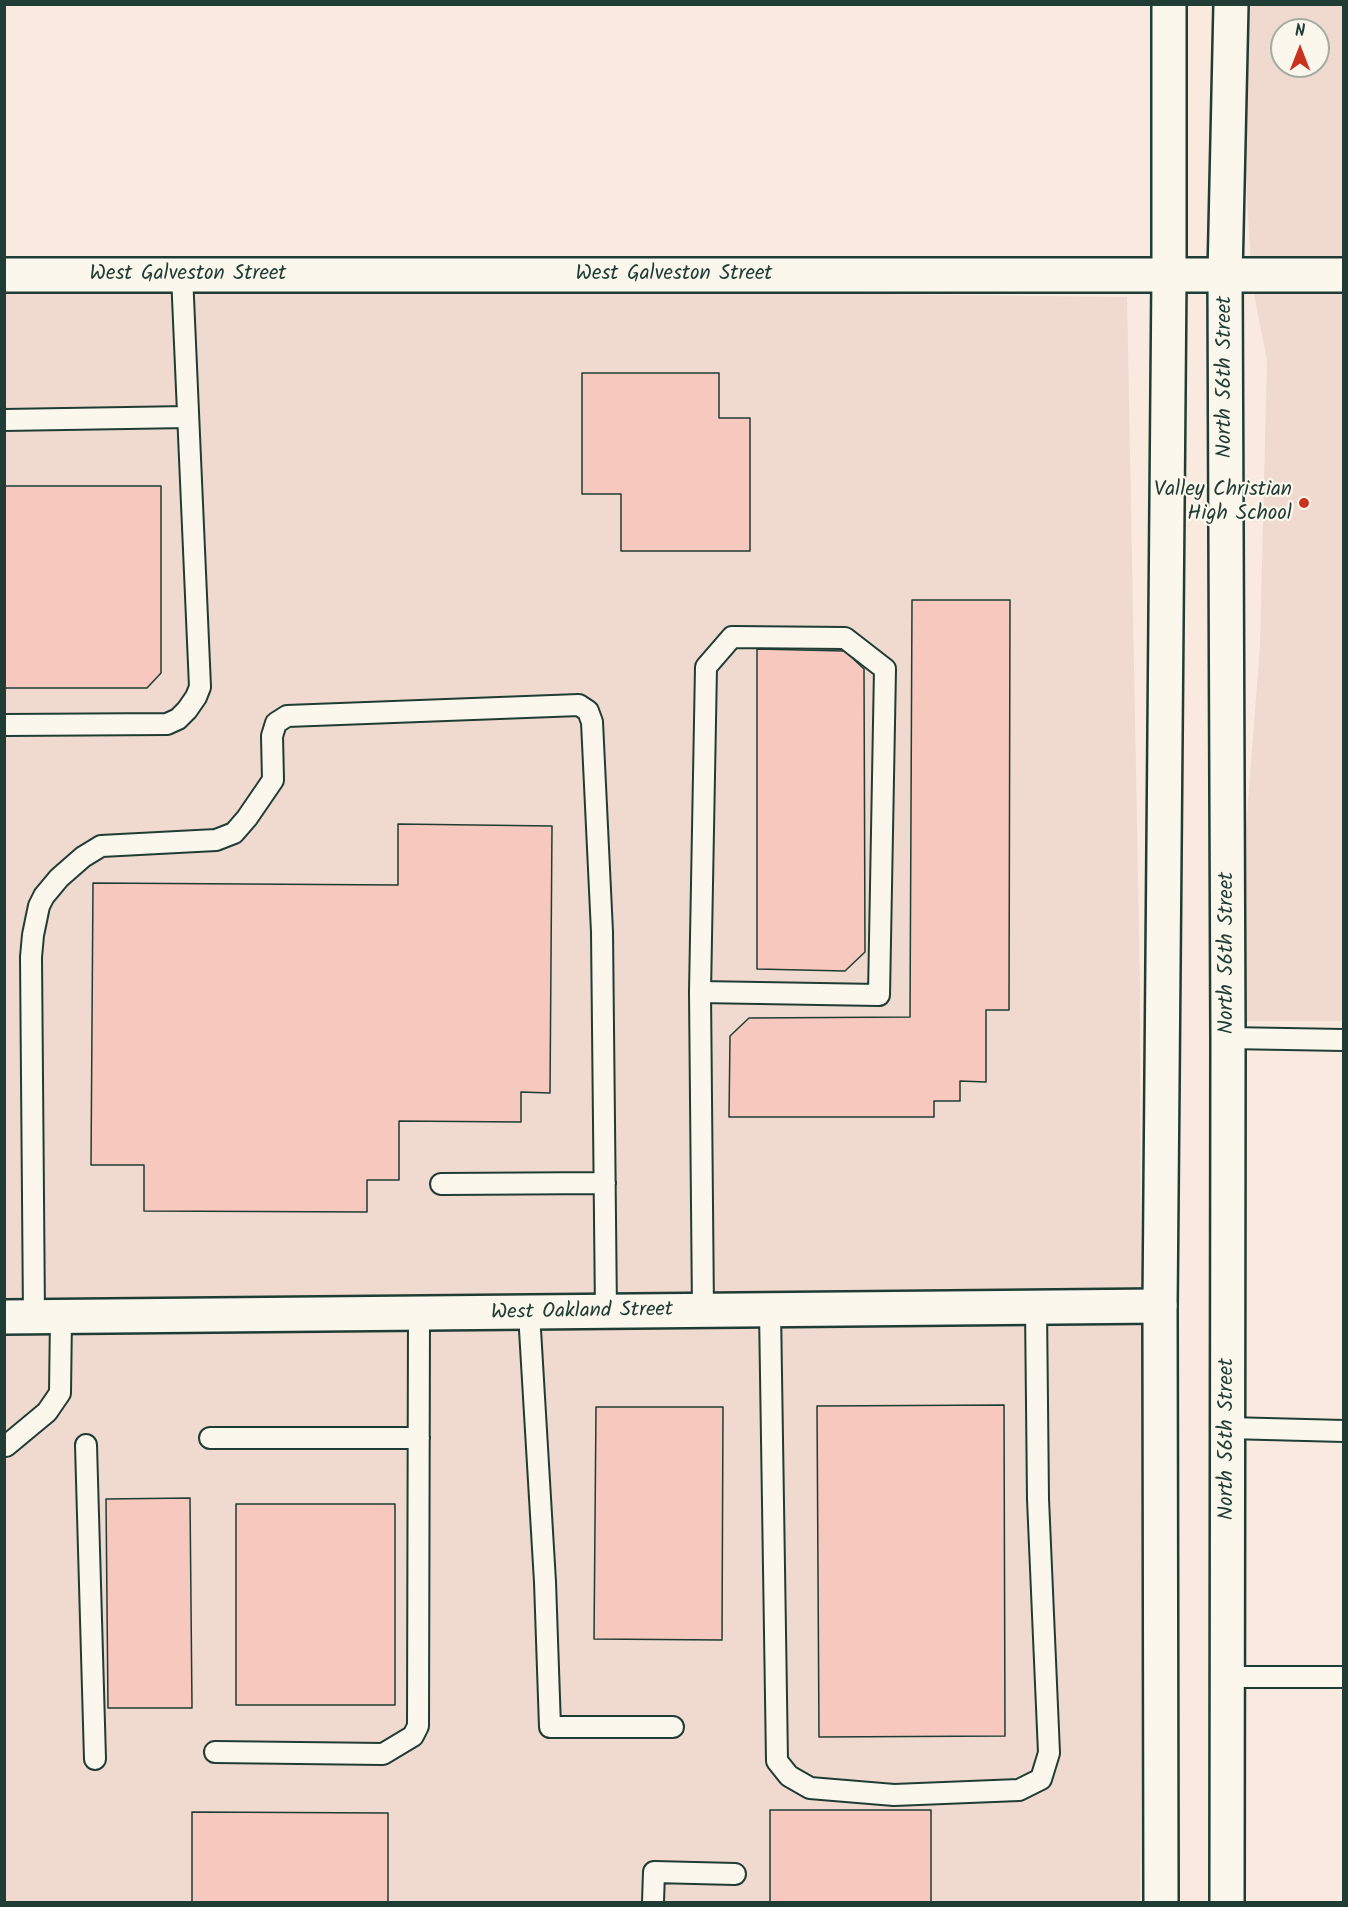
<!DOCTYPE html>
<html>
<head>
<meta charset="utf-8">
<style>
  body { margin:0 }
  #map { position:relative; width:1348px; height:1907px; overflow:hidden; background:#fae9de; font-family:Kalam,sans-serif }
  canvas { display:block }
  .frame { position:absolute; inset:0; border:6px solid #1f3d34; pointer-events:none }
  .north { position:absolute; left:1270px; top:18px; width:60px; height:60px; box-sizing:border-box; background:#fbf7ec; border:2px solid #a3ada2; border-radius:50%; rotate:0deg; font-size:16px; font-weight:700; line-height:24px; text-align:center; color:#1f3d34 }
  .north::after { content:''; display:block; margin:auto; width:21px; height:27px; background:#c8321e; clip-path:polygon(50% 0,100% 100%,50% 72%,0 100%) }
</style>
</head>
<body>
<div id="map">
<canvas width="1348" height="1907"></canvas>
<div class="frame"></div>
<div class="north">N</div>
</div>
<script>
const ctx = document.querySelector('canvas').getContext('2d');
ctx.lineJoin = 'round';
function fill(path, color) {
  ctx.fillStyle = color;
  ctx.fill(path, 'evenodd');
}
function poly(rows) {
  const path = new Path2D();
  for (const r of rows) {
    path.moveTo(r[0], r[1]);
    for (let i = 2; i < r.length; i += 2) path.lineTo(r[i], r[i + 1]);
  }
  return path;
}
function strokePath(path, color, width, dash) {
  ctx.strokeStyle = color;
  ctx.lineWidth = width;
  ctx.lineCap = dash ? 'butt' : 'round';
  ctx.setLineDash(dash || []);
  ctx.stroke(path);
}
function write(font, color, halo, rows, align = 'center') {
  ctx.font = font + ' Kalam,sans-serif';
  ctx.lineWidth = 4.5;
  ctx.setLineDash([]);
  ctx.textBaseline = 'middle';
  ctx.strokeStyle = halo;
  ctx.fillStyle = color;
  for (const [text, x, y, turn = 0] of rows) {
    ctx.save();
    ctx.translate(x, y);
    ctx.rotate((+turn || 0) * Math.PI / 180);
    ctx.textAlign = isNaN(turn) ? turn : align;
    if (halo) ctx.strokeText(text, 0, 0);
    ctx.fillText(text, 0, 0);
    ctx.restore();
  }
}
fill(poly([
  [1248,5,1343,5,1343,1021,1242,1021,1243,867,1260,647,1267,360,1252,284,1245,162],
  [1282,30,1318,30,1318,66,1282,66],
  [5,284,1127,297,1140,986,1142,1721,1140,1902,5,1902]
]), '#f0d9ce');
const building = poly([
  [582,373,719,373,719,418,750,418,750,551,621,551,621,494,582,494,582,373],
  [4,486,161,486,161,673,147,688,4,688,4,486],
  [912,600,1010,600,1009,1010,986,1010,986,1082,960,1081,960,1101,934,1101,934,1117,729,1117,730,1036,749,1018,910,1017,912,600],
  [757,649,845,651,864,669,865,952,845,971,757,969,757,649],
  [398,824,552,826,550,1093,521,1092,521,1122,399,1121,399,1180,367,1180,367,1212,144,1211,144,1165,91,1165,93,883,398,885,398,824],
  [1004,1405,1005,1736,819,1737,817,1406,1004,1405],
  [596,1407,723,1407,722,1640,594,1639,596,1407],
  [190,1498,192,1708,108,1708,106,1499,190,1498],
  [236,1504,395,1504,395,1705,236,1705,236,1504],
  [770,1810,931,1810,931,1902,770,1902,770,1810],
  [192,1812,388,1813,388,1902,192,1902,192,1812]
]);
fill(building, '#f7c8bd');
strokePath(building, '#1f3d34', 1.5);
const lane = poly([
  [4,420,188,417],
  [4,725,167,724,178,719,187,710,196,697,200,687,182,275],
  [700,992,879,995,885,669,845,638,732,637,706,667,700,992,703,1311],
  [1228,1038,1344,1040],
  [441,1184,605,1183],
  [770,1310,777,1761,789,1776,810,1788,894,1795,1019,1790,1041,1779,1049,1753,1038,1499,1036,1308],
  [529,1313,545,1582,550,1727,673,1727],
  [34,1317,31,957,33,935,39,906,44,896,59,878,83,857,101,846,216,840,234,833,247,818,273,780,272,736,276,723,287,716,579,705,588,711,592,722,602,932,606,1313],
  [1228,1428,1344,1431],
  [210,1438,419,1438],
  [86,1445,95,1759],
  [6,1446,47,1412,60,1393,61,1317],
  [1226,1677,1344,1677],
  [215,1752,383,1754,413,1736,418,1726,419,1314],
  [653,1902,654,1872,735,1874]
]);
const street = poly([
  [4,275,1344,275],
  [4,1317,1160,1306]
]);
const secondary = poly([
  [1161,1902,1160,1306,1169,276,1169,4],
  [1227,1902,1228,1038,1225,275,1231,4]
]);
strokePath(lane, '#1f3d34', 24);
strokePath(street, '#1f3d34', 38);
strokePath(secondary, '#1f3d34', 38);
strokePath(lane, '#fbf7ec', 20);
strokePath(street, '#fbf7ec', 33);
strokePath(secondary, '#fbf7ec', 33);
for (const [x, y, r, color] of [
  [1304,503,6,"#c8321e"]
]) {
  const dot = new Path2D();
  dot.arc(x, y, r, 0, 2 * Math.PI);
  ctx.fillStyle = color;
  ctx.fill(dot);
  strokePath(dot, '#fbf7ec', 2);
}
write('21px', '#1f3d34', '#fbf7ec', [
  ["West Galveston Street",188,275],
  ["West Galveston Street",674,275],
  ["North 56th Street",1226,377,-90],
  ["North 56th Street",1228,953,-90],
  ["West Oakland Street",582,1313,-1],
  ["North 56th Street",1228,1439,-90]
]);
write('21px', '#1f3d34', '#fbf7ec', [
  ["Valley Christian",1292,491],
  ["High School",1292,515]
], 'right');
</script>
</body>
</html>
